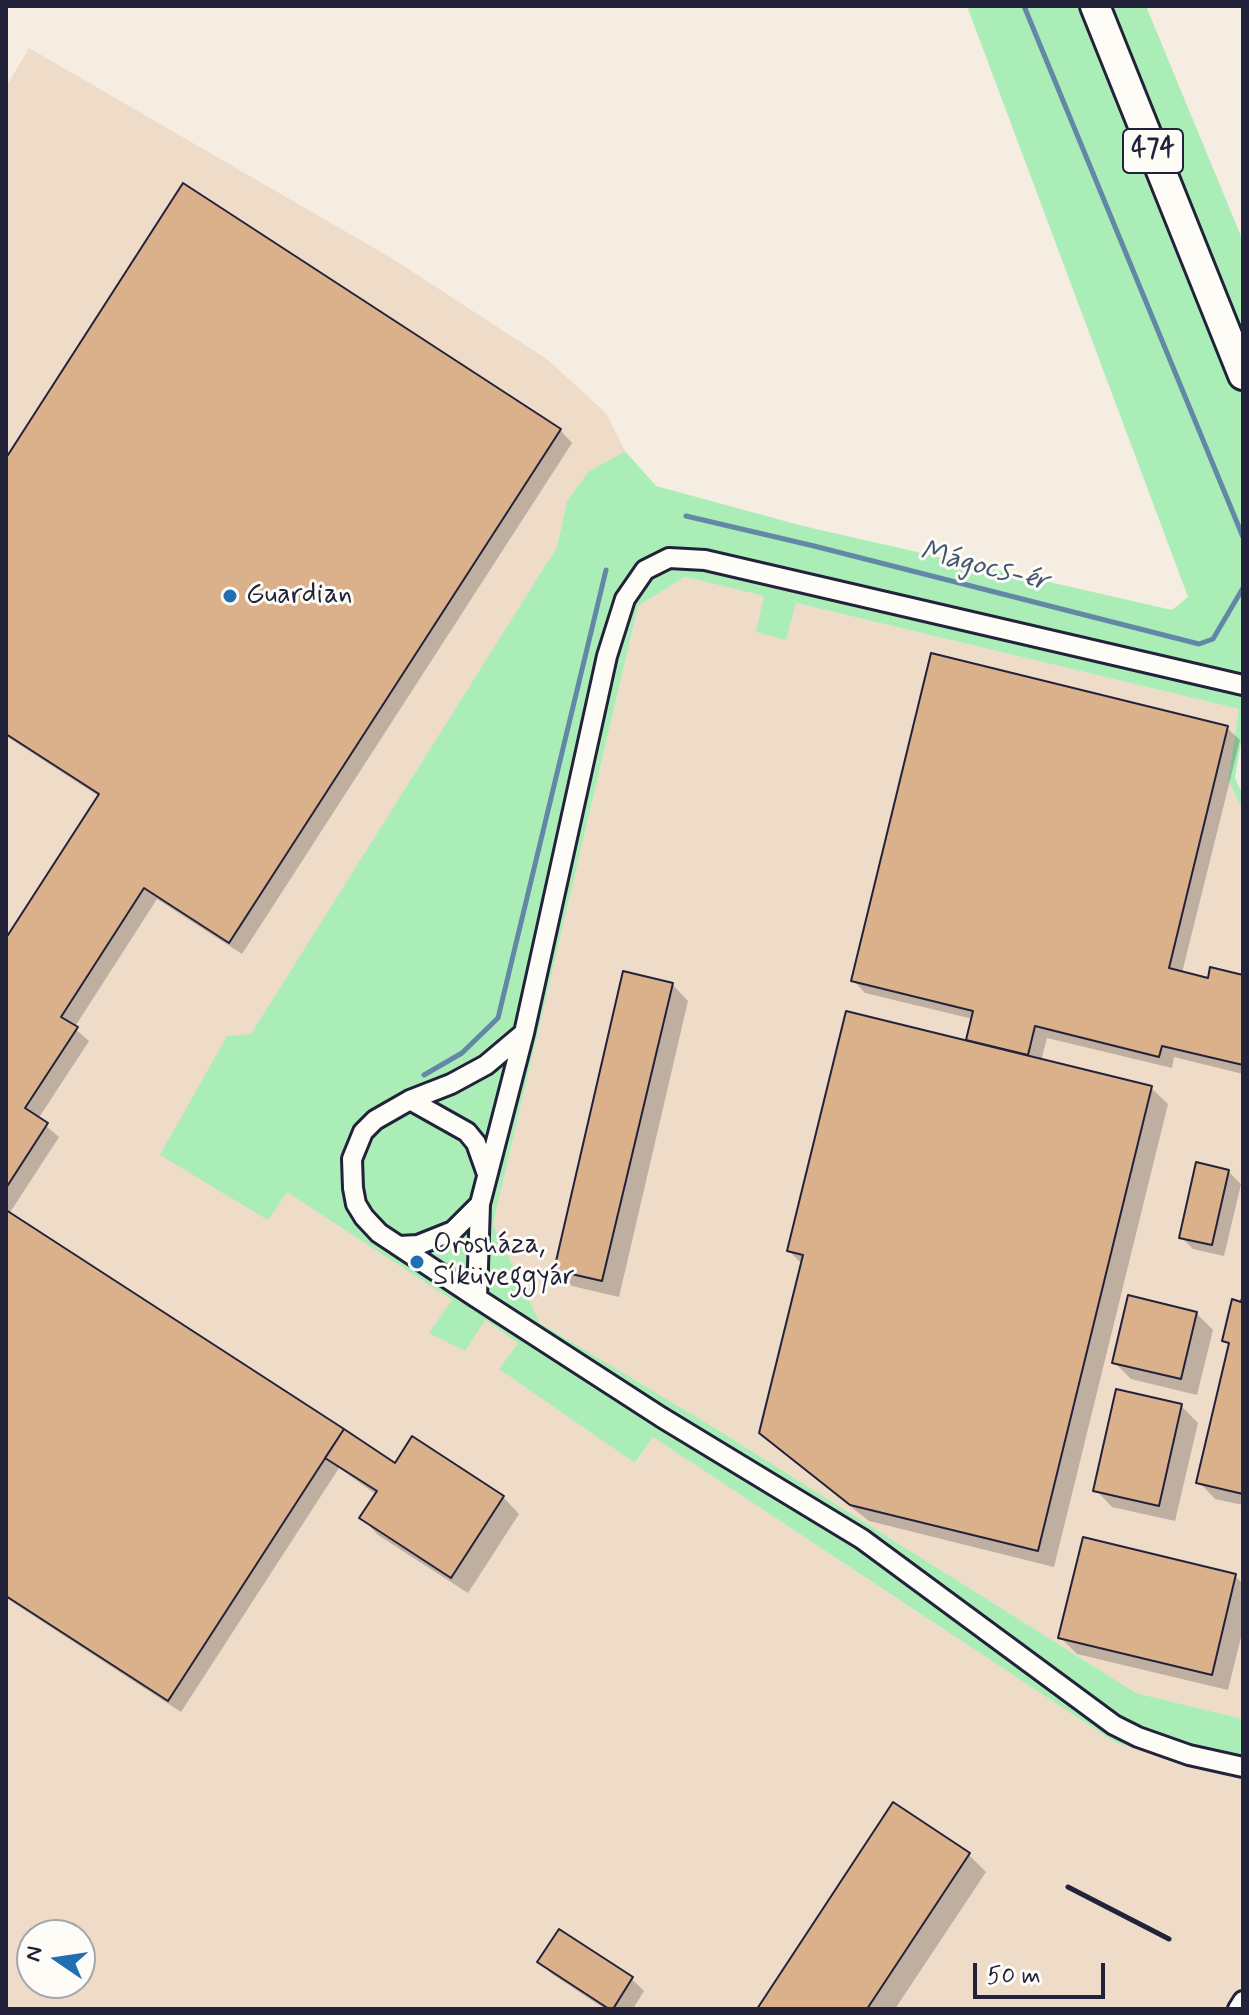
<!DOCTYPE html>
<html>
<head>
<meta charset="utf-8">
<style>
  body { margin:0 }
  #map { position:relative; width:1249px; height:2015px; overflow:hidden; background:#f6ede2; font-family:Mynerve,sans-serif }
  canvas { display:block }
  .frame { position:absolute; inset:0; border:8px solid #22223b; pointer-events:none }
  .north { position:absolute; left:16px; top:1919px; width:80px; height:80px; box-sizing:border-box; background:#fdfcf7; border:2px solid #a5a5ac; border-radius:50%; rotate:283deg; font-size:22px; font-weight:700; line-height:32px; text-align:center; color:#22223b }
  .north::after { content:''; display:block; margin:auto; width:28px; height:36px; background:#1f6fb2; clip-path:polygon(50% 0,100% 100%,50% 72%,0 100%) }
  .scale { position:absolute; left:973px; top:1963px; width:132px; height:36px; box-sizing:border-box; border:4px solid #22223b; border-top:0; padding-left:10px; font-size:24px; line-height:28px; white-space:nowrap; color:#22223b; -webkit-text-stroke:6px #fdfcf7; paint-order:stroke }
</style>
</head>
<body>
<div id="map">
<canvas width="1249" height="2015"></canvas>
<div class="frame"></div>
<div class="north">N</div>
<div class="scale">50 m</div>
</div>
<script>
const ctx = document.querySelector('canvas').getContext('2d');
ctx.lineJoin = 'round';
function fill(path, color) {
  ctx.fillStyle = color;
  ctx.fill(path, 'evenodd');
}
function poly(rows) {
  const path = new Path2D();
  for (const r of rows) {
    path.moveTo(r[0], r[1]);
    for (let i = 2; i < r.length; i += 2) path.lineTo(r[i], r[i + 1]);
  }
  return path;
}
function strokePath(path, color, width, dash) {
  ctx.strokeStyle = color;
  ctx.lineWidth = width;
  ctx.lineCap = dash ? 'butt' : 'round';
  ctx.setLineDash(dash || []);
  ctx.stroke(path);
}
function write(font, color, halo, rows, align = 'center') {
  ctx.font = font + ' Mynerve,sans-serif';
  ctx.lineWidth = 6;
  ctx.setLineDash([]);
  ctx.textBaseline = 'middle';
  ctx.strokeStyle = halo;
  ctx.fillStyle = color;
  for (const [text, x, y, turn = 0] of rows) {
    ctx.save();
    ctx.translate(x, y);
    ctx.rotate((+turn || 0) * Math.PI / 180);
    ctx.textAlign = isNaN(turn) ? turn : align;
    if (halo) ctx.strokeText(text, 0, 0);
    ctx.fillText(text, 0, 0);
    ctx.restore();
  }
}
fill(poly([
  [29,48,393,259,548,360,606,413,625,451,588,472,567,501,557,547,251,1035,227,1036,268,1219,286,1191,452,1300,430,1333,485,1320,518,1343,499,1369,636,1463,653,1437,1116,1743,1243,1777,1243,2009,6,2009,6,87],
  [32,1935,80,1935,80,1983,32,1983],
  [685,577,764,596,786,640,795,603,1239,709,1228,779,1243,811,1243,1719,1136,1693,718,1430,540,1323,493,1224,638,606]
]), '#eedbc8');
fill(poly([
  [967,6,1146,6,1243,241,1243,730,1235,778,1243,795,1243,811,1228,779,1239,709,796,603,786,640,756,632,764,596,685,577,638,606,493,1224,540,1323,718,1430,1136,1693,1243,1719,1243,1777,1116,1743,653,1437,635,1463,499,1369,518,1343,485,1320,465,1351,429,1333,452,1300,287,1192,268,1220,160,1155,227,1036,251,1034,557,547,567,501,588,472,625,451,656,486,803,526,1172,610,1188,597]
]), '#aaedb7');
fill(poly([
  [560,430,572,443,242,954,157,899,74,1028,89,1041,38,1119,59,1137,9,1214,396,1466,503,1497,519,1514,468,1593,378,1535,362,1518,377,1495,339,1468,181,1712,6,1598,6,942,100,797,6,736,6,461],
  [1227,728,1240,740,1182,973,1209,980,1243,977,1243,1074,1174,1057,1172,1068,1047,1038,1041,1061,1151,1088,1168,1104,1054,1567,869,1521,778,1449,761,1432,802,1264,789,1251,972,1044,968,1040,973,1019,865,993,853,980],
  [672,984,688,1001,619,1297,572,1286,556,1269],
  [1228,1171,1241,1184,1224,1256,1193,1249,1181,1237],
  [1243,1303,1243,1505,1215,1499,1199,1482,1230,1346,1224,1340],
  [1196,1313,1213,1330,1197,1395,1131,1379,1114,1362],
  [1181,1406,1198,1423,1175,1521,1112,1507,1096,1490],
  [1235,1576,1243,1584,1243,1629,1228,1690,1077,1654,1060,1637],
  [894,1805,969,1855,986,1872,895,2009,759,2009],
  [559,1932,632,1979,644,1991,633,2009,605,2009,552,1974,539,1962]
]), '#0003');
strokePath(poly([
  [1024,6,1243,537],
  [686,516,814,546,1199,644,1213,639,1243,588],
  [424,1075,462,1053,498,1018,606,570]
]), '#6388a7', 5);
const building = poly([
  [183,183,561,429,229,943,144,888,61,1017,78,1027,25,1108,48,1123,6,1188,6,938,99,794,6,734,6,458,183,183],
  [931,653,1228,726,1169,968,1208,978,1210,967,1243,975,1243,1065,1162,1046,1159,1057,1035,1026,1028,1055,966,1040,973,1011,851,981,931,653],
  [623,971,673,983,602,1281,554,1270,623,971],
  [846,1011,1152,1086,1038,1551,850,1505,759,1433,803,1255,787,1251,846,1011],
  [1196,1162,1229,1170,1212,1245,1179,1238,1196,1162],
  [6,1210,344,1429,168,1701,6,1596,6,1210],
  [1243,1294,1243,1494,1196,1483,1229,1343,1222,1341,1232,1299,1241,1302,1243,1294],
  [1128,1295,1197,1312,1181,1379,1112,1363,1128,1295],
  [1116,1389,1182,1404,1159,1506,1093,1491,1116,1389],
  [344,1429,395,1463,412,1436,504,1496,451,1578,359,1518,377,1491,325,1458,344,1429],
  [1083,1537,1236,1574,1212,1675,1058,1638,1083,1537],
  [893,1802,970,1853,867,2009,757,2009,893,1802],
  [559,1929,633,1977,613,2009,609,2009,537,1962,559,1929]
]);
fill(building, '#dbb18c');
strokePath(building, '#22223b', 2);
const street = poly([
  [1243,685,705,560,669,558,645,570,625,599,607,656,524,1033,480,1204,477,1298,661,1417,862,1539,1114,1725,1138,1737,1189,1755,1243,1767],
  [410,1100,467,1132,476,1143,487,1174],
  [399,1246,418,1245,453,1231,480,1204],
  [477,1298,379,1233,364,1217,356,1204,353,1188,352,1159,363,1132,375,1120,410,1100,451,1084,486,1065,524,1033],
  [1238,2009,1243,2001]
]);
const primary = poly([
  [1095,6,1243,375]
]);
strokePath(street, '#22223b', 24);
strokePath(primary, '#22223b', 34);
strokePath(street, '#fdfcf7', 18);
strokePath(primary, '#fdfcf7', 28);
strokePath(poly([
  [1068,1887,1169,1939]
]), '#22223b', 5);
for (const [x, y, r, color] of [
  [230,596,8,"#1f6fb2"],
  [417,1262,8,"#1f6fb2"]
]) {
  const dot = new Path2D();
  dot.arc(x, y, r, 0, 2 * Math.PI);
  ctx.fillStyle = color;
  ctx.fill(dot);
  strokePath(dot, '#fdfcf7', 3);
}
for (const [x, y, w] of [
  [1153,151,60]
]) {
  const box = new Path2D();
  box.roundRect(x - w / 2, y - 22, w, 44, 6);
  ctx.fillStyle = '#fdfcf7';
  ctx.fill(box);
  strokePath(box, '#22223b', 2);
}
write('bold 26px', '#22223b', null, [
  ["474",1153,151]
]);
write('28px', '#22223b', '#fdfcf7', [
  ["Guardian",246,596],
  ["Orosháza,",433,1246],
  ["Síküveggyár",433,1278]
], 'left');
write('italic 30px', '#435571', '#fdfcf7', [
  ["Mágocs-ér",984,568,14]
]);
</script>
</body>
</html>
